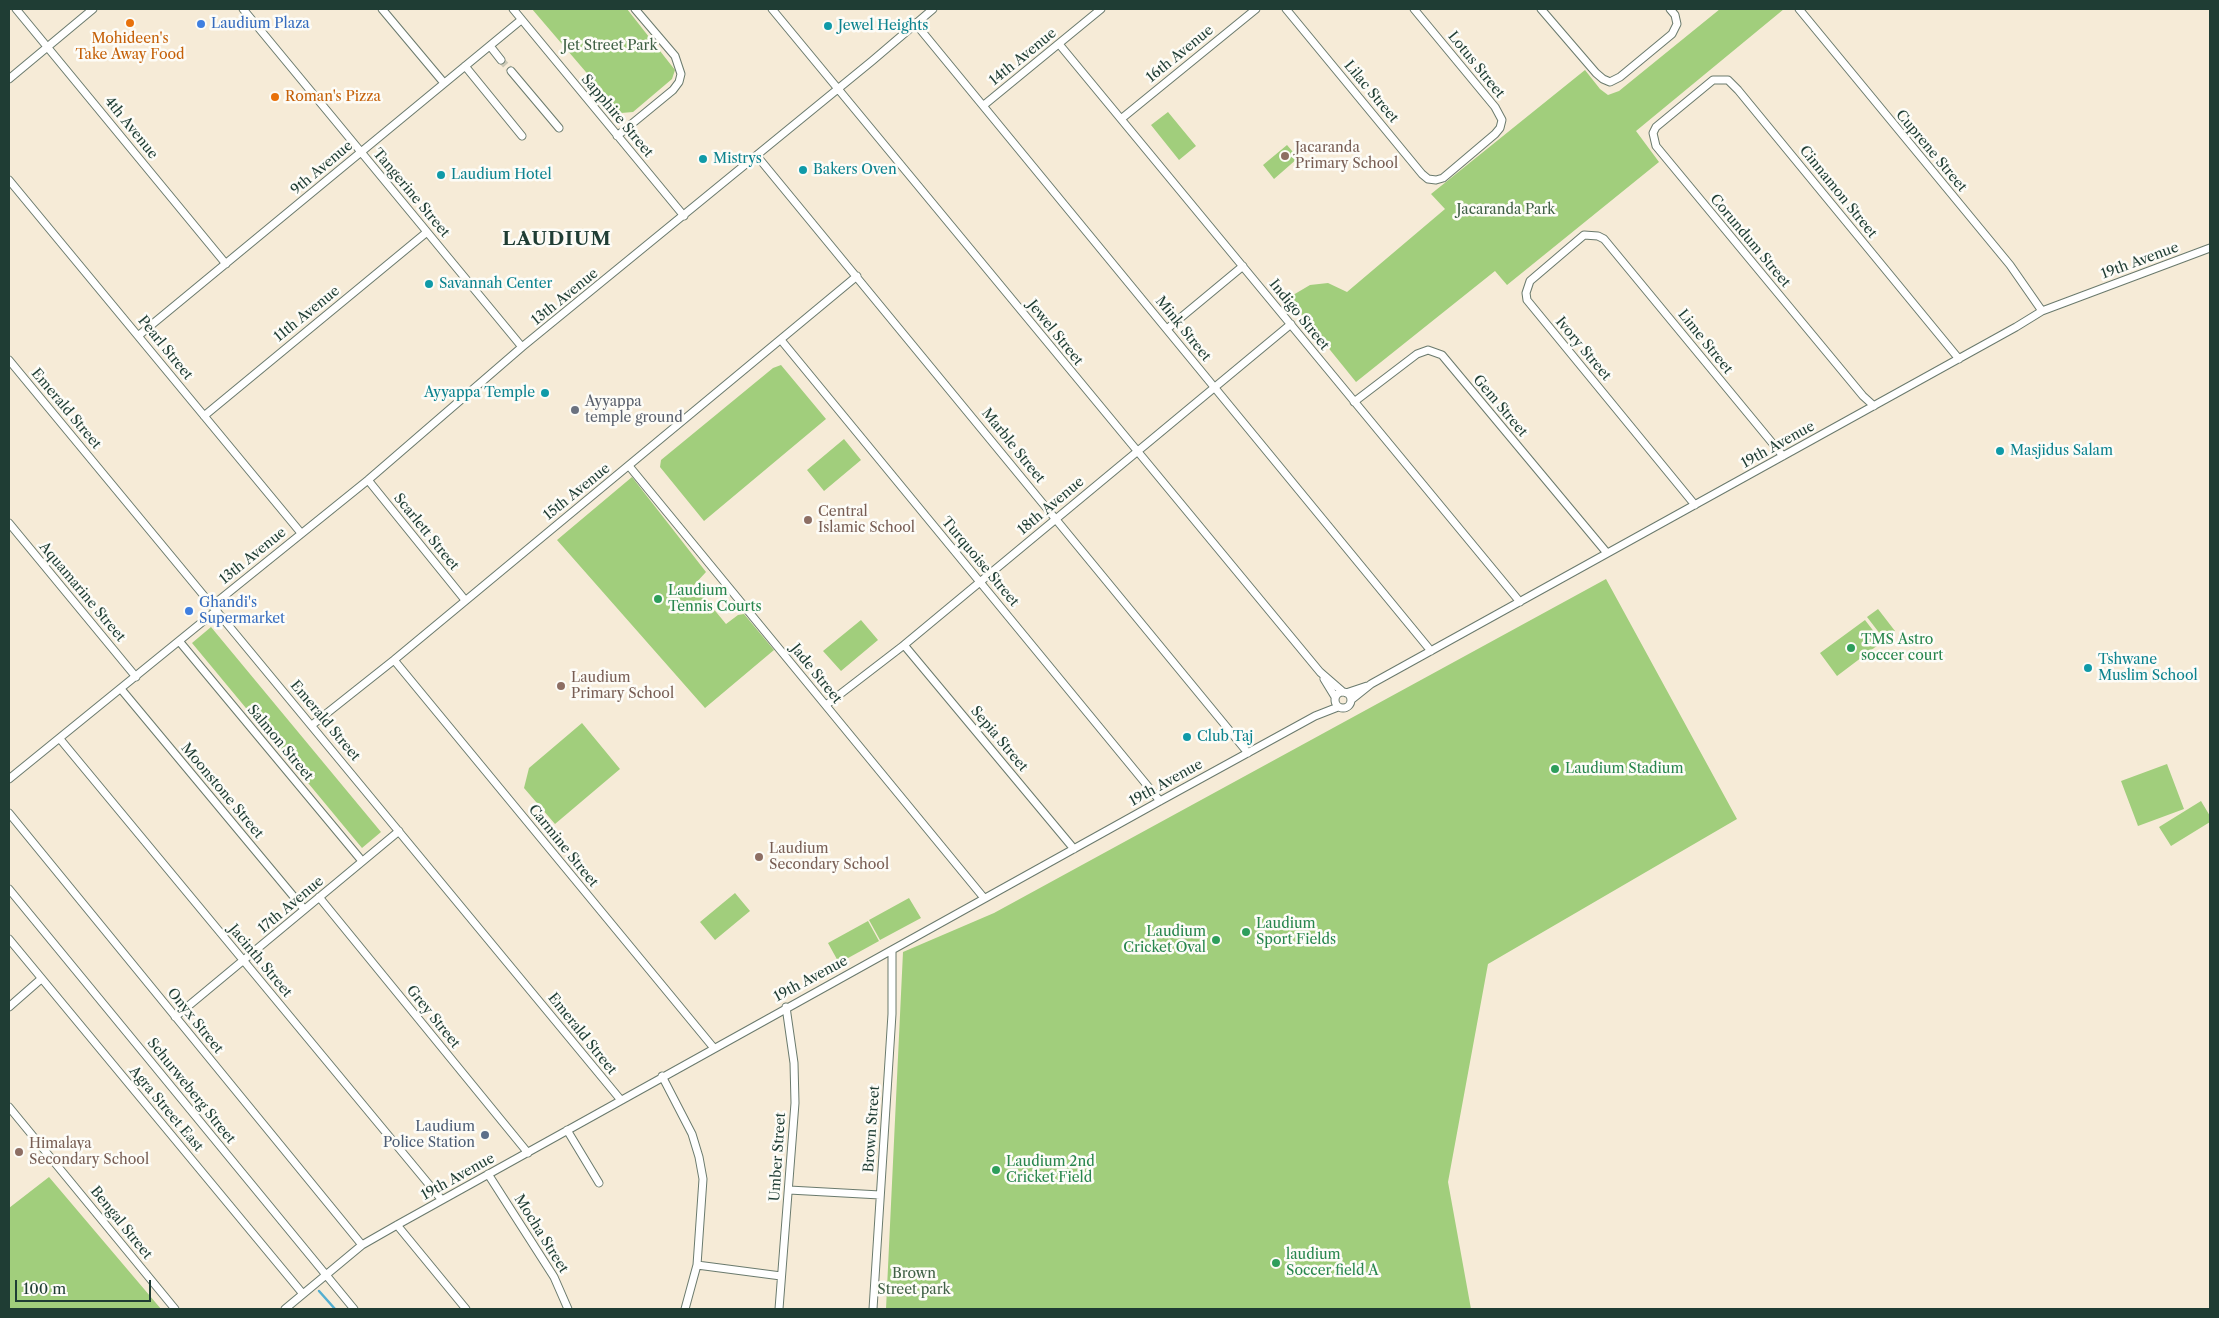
<!DOCTYPE html>
<html>
<head>
<meta charset="utf-8">
<style>
  body { margin:0 }
  #map { position:relative; width:2219px; height:1318px; overflow:hidden; background:#f6ebd7; font-family:"Libre Caslon Text",serif }
  canvas { display:block }
  .frame { position:absolute; inset:0; border:10px solid #1f3d34; pointer-events:none }
  .scale { position:absolute; left:15px; top:1280px; width:136px; height:22px; box-sizing:border-box; border:2px solid #1f3d34; border-top:0; padding-left:6px; font-size:15px; line-height:18px; white-space:nowrap; color:#1f3d34; -webkit-text-stroke:4px #fdfcf7; paint-order:stroke }
</style>
</head>
<body>
<div id="map">
<canvas width="2219" height="1318"></canvas>
<div class="frame"></div>
<div class="scale">100 m</div>
</div>
<script>
const ctx = document.querySelector('canvas').getContext('2d');
ctx.lineJoin = 'round';
function fill(path, color) {
  ctx.fillStyle = color;
  ctx.fill(path, 'evenodd');
}
function poly(rows) {
  const path = new Path2D();
  for (const r of rows) {
    if (r.length === 3) {
      path.moveTo(r[0] + r[2], r[1]);
      path.arc(r[0], r[1], r[2], 0, 2 * Math.PI);
      continue;
    }
    path.moveTo(r[0], r[1]);
    for (let i = 2; i < r.length; i += 2) path.lineTo(r[i], r[i + 1]);
  }
  return path;
}
function strokePath(path, color, width, dash) {
  ctx.strokeStyle = color;
  ctx.lineWidth = width;
  ctx.lineCap = dash ? 'butt' : 'round';
  ctx.setLineDash(dash || []);
  ctx.stroke(path);
}
function write(font, color, halo, rows, align = 'center') {
  ctx.font = font + ' "Libre Caslon Text",serif';
  ctx.lineWidth = 5;
  ctx.setLineDash([]);
  ctx.textBaseline = 'middle';
  ctx.strokeStyle = halo;
  ctx.fillStyle = color;
  for (const [text, x, y, turn = 0] of rows) {
    ctx.save();
    ctx.translate(x, y);
    ctx.rotate((+turn || 0) * Math.PI / 180);
    ctx.textAlign = isNaN(turn) ? turn : align;
    if (halo) ctx.strokeText(text, 0, 0);
    ctx.fillText(text, 0, 0);
    ctx.restore();
  }
}
fill(poly([
  [532,9,627,9,675,70,672,79,633,112,621,113],
  [1720,9,1784,9,1636,131,1659,162,1507,285,1495,271,1356,382,1288,298,1310,285,1328,283,1347,292,1445,209,1431,194,1585,70,1600,89,1608,95,1619,91],
  [1168,112,1196,146,1179,160,1151,125],
  [1287,145,1298,158,1274,179,1263,165],
  [781,365,826,419,704,521,660,467,661,460,773,368],
  [844,439,861,460,824,491,807,470],
  [632,477,706,572,694,585,726,624,738,615,744,614,774,650,705,708,557,540],
  [1606,579,1737,819,1488,964,1448,1182,1471,1309,886,1309,903,952,994,913],
  [1878,609,1895,631,1884,639,1867,617],
  [861,620,878,640,841,671,823,651],
  [1865,620,1882,642,1837,676,1820,653],
  [211,627,381,832,362,848,192,643],
  [582,723,620,769,555,824,524,788,529,768],
  [2167,764,2184,809,2138,826,2121,781],
  [2201,801,2210,816,2210,822,2171,846,2159,827],
  [735,893,750,911,715,940,700,922],
  [909,898,921,918,880,940,869,920],
  [868,921,879,941,839,963,828,943],
  [49,1177,161,1309,9,1309,9,1208]
]), '#a1ce7c');
strokePath(poly([
  [319,1291,335,1309]
]), '#53aed0', 2.5);
strokePath(poly([
  [501,60,511,71]
]), '#cbc8b6', 7, [7, 3.5]);
const minor = poly([
  [16,9,226,264],
  [243,9,522,347],
  [382,9,444,83],
  [513,9,684,216],
  [772,9,1320,672,1343,692],
  [1286,9,1422,174,1428,179,1436,180,1443,178,1495,134,1500,128,1502,120,1495,107,1414,9],
  [1541,9,1596,73,1603,79,1610,82,1620,77,1672,34,1677,24,1675,15,1670,9],
  [1799,9,2010,265,2042,311],
  [915,23,1431,651],
  [1059,44,1520,602],
  [490,46,501,60],
  [465,66,522,136],
  [511,71,559,128],
  [9,79,93,9],
  [984,105,1101,9],
  [1121,119,1256,9],
  [617,136,673,90,679,82,681,74,675,56,635,9],
  [757,156,1248,753],
  [9,180,301,533],
  [1167,329,1243,266],
  [138,336,521,20],
  [781,340,1160,801],
  [9,360,620,1099],
  [1354,402,1417,354,1428,350,1442,355,1607,553],
  [1874,406,1863,396,1656,146,1653,133,1656,127,1713,80,1728,80,1738,90,1959,359],
  [204,416,427,232],
  [629,466,984,898],
  [368,480,465,600],
  [1695,505,1527,300,1526,293,1530,281,1584,235,1598,236,1604,239,1783,456],
  [9,523,136,677],
  [213,605,368,480,522,347,872,61,933,9],
  [179,641,362,861],
  [904,645,1074,849],
  [394,660,713,1047],
  [1324,679,1335,697],
  [121,689,304,909],
  [1343,700,8],
  [1346,693,1367,686],
  [1351,700,1371,684,2016,327,2042,311,2210,248],
  [826,705,904,645,1291,324],
  [312,725,394,660,857,276],
  [60,739,441,1199],
  [9,779,217,610],
  [9,813,362,1245],
  [9,889,354,1309],
  [319,897,528,1153],
  [9,939,303,1294],
  [9,1007,41,979],
  [175,1017,399,831],
  [662,1076,692,1134,699,1157,703,1179,697,1265,685,1309],
  [9,1107,175,1309],
  [567,1130,599,1183],
  [488,1174,554,1277,568,1309],
  [789,1190,880,1195],
  [397,1225,466,1309],
  [697,1265,781,1276],
  [285,1309,362,1245,397,1225,1160,801,1315,716,1338,707],
  [779,1309,795,1103,794,1063,786,1007],
  [873,1309,892,1014,892,950]
]);
strokePath(minor, '#6a7a6d', 9);
strokePath(minor, '#fff', 7);
for (const [x, y, r, color] of [
  [130,23,5,"#e8710a"],
  [201,24,5,"#3f7fe0"],
  [828,26,5,"#0f9aa8"],
  [275,97,5,"#e8710a"],
  [1285,156,5,"#8d6e63"],
  [703,159,5,"#0f9aa8"],
  [803,170,5,"#0f9aa8"],
  [441,175,5,"#0f9aa8"],
  [429,284,5,"#0f9aa8"],
  [545,393,5,"#0f9aa8"],
  [575,410,5,"#6b7280"],
  [2000,451,5,"#0f9aa8"],
  [808,520,5,"#8d6e63"],
  [658,599,5,"#2e9e5b"],
  [189,611,5,"#3f7fe0"],
  [1851,648,5,"#2e9e5b"],
  [2088,668,5,"#0f9aa8"],
  [561,686,5,"#8d6e63"],
  [1187,737,5,"#0f9aa8"],
  [1555,769,5,"#2e9e5b"],
  [759,857,5,"#8d6e63"],
  [1246,932,5,"#2e9e5b"],
  [1216,940,5,"#2e9e5b"],
  [485,1135,5,"#5c6f8a"],
  [19,1152,5,"#8d6e63"],
  [996,1170,5,"#2e9e5b"],
  [1276,1263,5,"#2e9e5b"]
]) {
  const dot = new Path2D();
  dot.arc(x, y, r, 0, 2 * Math.PI);
  ctx.fillStyle = color;
  ctx.fill(dot);
  strokePath(dot, '#fdfcf7', 2);
}
write('14px', '#366cbe', '#fdfcf7', [
  ["Laudium Plaza",211,24],
  ["Ghandi's",199,603],
  ["Supermarket",199,619]
], 'left');
write('14px', '#0d838f', '#fdfcf7', [
  ["Jewel Heights",838,26],
  ["Mistrys",713,159],
  ["Bakers Oven",813,170],
  ["Laudium Hotel",451,175],
  ["Savannah Center",439,284],
  ["Ayyappa Temple",535,393,"right"],
  ["Masjidus Salam",2010,451],
  ["Tshwane",2098,660],
  ["Muslim School",2098,676],
  ["Club Taj",1197,737]
], 'left');
write('14px', '#c56008', '#fdfcf7', [
  ["Mohideen's",130,39],
  ["Take Away Food",130,55],
  ["Roman's Pizza",285,97,"left"]
]);
write('14px', '#406146', '#fdfcf7', [
  ["Jet Street Park",610,46],
  ["Jacaranda Park",1506,210],
  ["Brown",914,1274],
  ["Street park",914,1290]
]);
write('14px', '#1f3d34', '#fdfcf7', [
  ["16th Avenue",1180,54,-39],
  ["14th Avenue",1023,57,-39],
  ["Lotus Street",1476,65,51],
  ["Lilac Street",1371,92,50],
  ["Sapphire Street",617,116,50],
  ["4th Avenue",131,128,51],
  ["Cuprene Street",1931,151,50],
  ["9th Avenue",322,168,-40],
  ["Cinnamon Street",1838,192,51],
  ["Tangerine Street",411,193,50],
  ["Corundum Street",1750,241,50],
  ["19th Avenue",2140,261,-20],
  ["13th Avenue",565,297,-39],
  ["11th Avenue",307,314,-39],
  ["Indigo Street",1299,315,51],
  ["Mink Street",1183,329,51],
  ["Jewel Street",1055,333,51],
  ["Lime Street",1705,342,51],
  ["Pearl Street",165,348,51],
  ["Ivory Street",1583,349,50],
  ["Gem Street",1500,406,50],
  ["Emerald Street",66,409,50],
  ["19th Avenue",1778,445,-29],
  ["Marble Street",1013,446,51],
  ["15th Avenue",577,492,-39],
  ["18th Avenue",1051,506,-40],
  ["Scarlett Street",426,532,51],
  ["13th Avenue",253,556,-39],
  ["Turquoise Street",980,562,50],
  ["Aquamarine Street",82,592,50],
  ["Jade Street",816,674,51],
  ["Emerald Street",325,721,50],
  ["Sepia Street",999,739,50],
  ["Salmon Street",280,743,50],
  ["19th Avenue",1166,783,-29],
  ["Moonstone Street",222,791,50],
  ["Carmine Street",563,846,51],
  ["17th Avenue",291,905,-40],
  ["Jacinth Street",260,961,50],
  ["19th Avenue",811,979,-28],
  ["Grey Street",433,1017,51],
  ["Onyx Street",195,1021,51],
  ["Emerald Street",582,1034,51],
  ["Schurweberg Street",191,1091,51],
  ["Agra Street East",166,1109,50],
  ["Brown Street",872,1129,-86],
  ["Umber Street",778,1157,-86],
  ["19th Avenue",458,1177,-29],
  ["Bengal Street",121,1223,51],
  ["Mocha Street",541,1234,58]
]);
write('14px', '#785e54', '#fdfcf7', [
  ["Jacaranda",1295,148],
  ["Primary School",1295,164],
  ["Central",818,512],
  ["Islamic School",818,528],
  ["Laudium",571,678],
  ["Primary School",571,694],
  ["Laudium",769,849],
  ["Secondary School",769,865],
  ["Himalaya",29,1144],
  ["Secondary School",29,1160]
], 'left');
write('14px', '#5b616d', '#fdfcf7', [
  ["Ayyappa",585,402],
  ["temple ground",585,418]
], 'left');
write('14px', '#27864d', '#fdfcf7', [
  ["Laudium",668,591],
  ["Tennis Courts",668,607],
  ["TMS Astro",1861,640],
  ["soccer court",1861,656],
  ["Laudium Stadium",1565,769],
  ["Laudium",1256,924],
  ["Sport Fields",1256,940],
  ["Laudium",1206,932,"right"],
  ["Cricket Oval",1206,948,"right"],
  ["Laudium 2nd",1006,1162],
  ["Cricket Field",1006,1178],
  ["laudium",1286,1255],
  ["Soccer field A",1286,1271]
], 'left');
write('14px', '#4e5e75', '#fdfcf7', [
  ["Laudium",475,1127],
  ["Police Station",475,1143]
], 'right');
ctx.letterSpacing = '1px';
write('bold 19px', '#1f3d34', '#fdfcf7', [
  ["LAUDIUM",557,240]
]);
ctx.letterSpacing = '0px';
</script>
</body>
</html>
